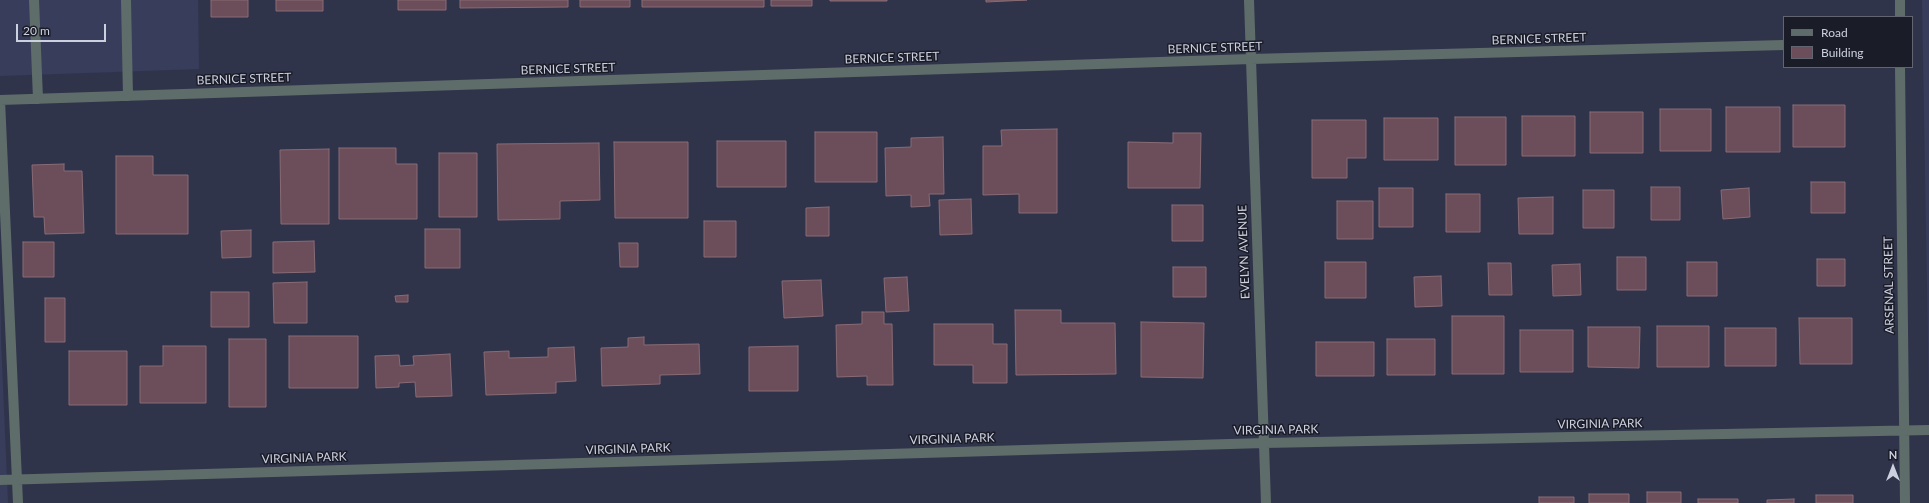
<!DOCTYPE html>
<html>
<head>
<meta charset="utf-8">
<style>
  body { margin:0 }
  #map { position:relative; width:1929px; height:503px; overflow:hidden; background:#30344b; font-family:Lato,sans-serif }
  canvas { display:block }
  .legend { position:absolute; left:1783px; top:16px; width:130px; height:52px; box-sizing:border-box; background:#1a1c27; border:1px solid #626471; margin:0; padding:5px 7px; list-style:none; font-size:12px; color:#cdd0df }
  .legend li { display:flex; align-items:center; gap:8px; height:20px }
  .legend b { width:20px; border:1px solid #626471 }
  .north { position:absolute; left:1873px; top:447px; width:40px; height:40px; -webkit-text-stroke:3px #1a1c27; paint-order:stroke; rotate:0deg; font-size:11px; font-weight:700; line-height:16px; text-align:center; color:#cdd0df }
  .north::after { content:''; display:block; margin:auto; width:14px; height:18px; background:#cdd0df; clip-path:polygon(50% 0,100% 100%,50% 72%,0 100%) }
  .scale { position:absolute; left:16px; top:24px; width:90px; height:18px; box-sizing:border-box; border:2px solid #cdd0df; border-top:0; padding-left:5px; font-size:12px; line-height:14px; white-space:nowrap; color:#cdd0df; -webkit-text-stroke:3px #1a1c27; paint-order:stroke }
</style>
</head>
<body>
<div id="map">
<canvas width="1929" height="503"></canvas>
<ul class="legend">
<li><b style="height:5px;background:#5e6d6a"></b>Road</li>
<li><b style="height:11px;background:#6b4e59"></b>Building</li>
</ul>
<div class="north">N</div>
<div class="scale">20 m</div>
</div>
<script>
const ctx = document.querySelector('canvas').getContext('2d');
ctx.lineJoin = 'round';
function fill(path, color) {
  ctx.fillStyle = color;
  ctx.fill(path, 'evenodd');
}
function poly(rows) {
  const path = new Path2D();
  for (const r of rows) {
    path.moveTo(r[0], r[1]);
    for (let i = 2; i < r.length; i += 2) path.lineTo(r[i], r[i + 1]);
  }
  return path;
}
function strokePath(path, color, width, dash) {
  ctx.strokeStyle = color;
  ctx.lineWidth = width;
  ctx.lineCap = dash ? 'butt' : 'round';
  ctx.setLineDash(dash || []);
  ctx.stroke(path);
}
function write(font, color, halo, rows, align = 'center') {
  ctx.font = font + ' Lato,sans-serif';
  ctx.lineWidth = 3;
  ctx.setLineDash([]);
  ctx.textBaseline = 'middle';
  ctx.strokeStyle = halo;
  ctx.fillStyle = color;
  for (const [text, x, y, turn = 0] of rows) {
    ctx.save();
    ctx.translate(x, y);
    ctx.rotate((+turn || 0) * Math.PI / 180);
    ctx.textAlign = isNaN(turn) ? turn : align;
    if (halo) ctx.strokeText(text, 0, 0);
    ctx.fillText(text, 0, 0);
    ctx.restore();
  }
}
fill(poly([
  [0,0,198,0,199,69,0,76],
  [1922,0,1929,0,1929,397],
  [0,269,1,340,8,503,0,503]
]), '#383d5b');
const building = poly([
  [211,0,248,0,248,17,211,17,211,0],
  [276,0,323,0,323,11,276,11,276,0],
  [398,0,446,0,446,10,398,10,398,0],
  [460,0,568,0,568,7,460,8,460,0],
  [580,0,630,0,630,7,580,7,580,0],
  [642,0,764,0,764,7,642,7,642,0],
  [771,0,812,0,812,6,771,6,771,0],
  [830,0,887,0,887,1,830,1,830,0],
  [986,0,1027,0,986,2,986,0],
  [1793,105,1845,105,1845,147,1793,147,1793,105],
  [1726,107,1780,107,1780,152,1726,152,1726,107],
  [1660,109,1711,109,1711,151,1660,151,1660,109],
  [1590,112,1643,112,1643,153,1590,153,1590,112],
  [1522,116,1575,116,1575,156,1522,156,1522,116],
  [1455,117,1506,117,1506,165,1455,165,1455,117],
  [1384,118,1438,118,1438,160,1384,160,1384,118],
  [1312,120,1366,120,1366,158,1347,158,1347,178,1312,178,1312,120],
  [1057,129,1057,213,1019,213,1019,194,983,195,983,146,1002,146,1001,130,1057,129],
  [815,132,877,132,877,182,815,182,815,132],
  [1173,133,1201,133,1200,188,1128,188,1128,142,1173,143,1173,133],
  [943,137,944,194,929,194,930,206,911,207,911,195,886,196,885,148,911,147,911,138,943,137],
  [717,141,786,141,786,187,717,187,717,141],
  [614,142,688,142,688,218,615,218,614,142],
  [599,143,600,200,560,201,560,219,498,220,497,144,599,143],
  [339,148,396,148,396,164,417,164,417,219,339,219,339,148],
  [329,149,329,224,281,224,280,150,329,149],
  [439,153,477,153,477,217,439,217,439,153],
  [116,156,153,156,153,175,188,175,188,234,116,234,116,156],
  [64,164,64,171,82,171,84,233,45,234,44,217,34,217,32,165,64,164],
  [1811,182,1845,182,1845,213,1811,213,1811,182],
  [1651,187,1680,187,1680,220,1651,220,1651,187],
  [1379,188,1413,188,1413,227,1379,227,1379,188],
  [1749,188,1750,217,1723,219,1721,190,1749,188],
  [1583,190,1614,190,1614,228,1583,228,1583,190],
  [1446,194,1480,194,1480,232,1446,232,1446,194],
  [1553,197,1553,234,1519,234,1518,198,1553,197],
  [971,199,972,234,940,235,939,200,971,199],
  [1337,201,1373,201,1373,239,1337,239,1337,201],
  [1172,205,1203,205,1203,241,1172,241,1172,205],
  [829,207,829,236,806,236,806,208,829,207],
  [704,221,736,221,736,257,704,257,704,221],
  [425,229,460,229,460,268,425,268,425,229],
  [251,230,251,257,222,258,221,231,251,230],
  [314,241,315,272,273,273,273,242,314,241],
  [23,242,54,242,54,277,23,277,23,242],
  [619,243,638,243,638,267,620,267,619,243],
  [1617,257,1646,257,1646,290,1617,290,1617,257],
  [1817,259,1845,259,1845,286,1817,286,1817,259],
  [1325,262,1366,262,1366,298,1325,298,1325,262],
  [1687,262,1717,262,1717,296,1687,296,1687,262],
  [1488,263,1511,263,1512,295,1489,295,1488,263],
  [1580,264,1581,295,1553,296,1552,265,1580,264],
  [1173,267,1206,267,1206,297,1173,297,1173,267],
  [1441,276,1442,306,1415,307,1414,277,1441,276],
  [907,277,909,311,886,312,884,278,907,277],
  [821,280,823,316,784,318,782,281,821,280],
  [307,282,307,323,274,323,273,283,307,282],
  [211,292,249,292,249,327,211,327,211,292],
  [408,295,408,302,396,302,395,296,408,295],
  [45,298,65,298,65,342,45,342,45,298],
  [1015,310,1061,310,1061,323,1115,323,1116,374,1016,375,1015,310],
  [862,312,884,312,884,324,892,324,893,385,867,385,867,376,837,377,836,325,862,324,862,312],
  [1452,316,1504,316,1504,374,1452,374,1452,316],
  [1799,318,1852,318,1852,364,1800,364,1799,318],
  [1141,322,1204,323,1203,378,1141,377,1141,322],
  [934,324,993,324,993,344,1007,344,1007,383,973,383,973,365,934,365,934,324],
  [1657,326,1709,326,1709,367,1657,367,1657,326],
  [1588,327,1640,327,1639,368,1588,367,1588,327],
  [1725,328,1776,328,1776,366,1725,366,1725,328],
  [1520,330,1573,330,1573,372,1520,372,1520,330],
  [289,336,358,336,358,388,289,388,289,336],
  [644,337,644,345,699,344,700,374,660,375,660,384,602,386,601,348,628,347,628,338,644,337],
  [229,339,266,339,266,407,229,407,229,339],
  [1387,339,1435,339,1435,375,1387,375,1387,339],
  [1316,342,1374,342,1374,376,1316,376,1316,342],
  [163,346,206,346,206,403,140,403,140,366,163,366,163,346],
  [798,346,798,391,749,391,749,347,798,346],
  [574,347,576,381,556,382,556,393,486,395,484,352,509,351,509,358,548,357,548,348,574,347],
  [69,351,127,351,127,405,69,405,69,351],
  [450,354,452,396,416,397,415,382,399,383,399,387,376,388,375,356,399,355,400,366,414,365,413,356,450,354],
  [1647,492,1681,492,1681,503,1647,503,1647,492],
  [1589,494,1629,494,1629,503,1589,503,1589,494],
  [1816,495,1853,495,1853,503,1816,503,1816,495],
  [1539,497,1574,497,1574,503,1539,503,1539,497],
  [1698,499,1738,499,1738,503,1698,503,1698,499],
  [1794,499,1794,503,1767,503,1767,500,1794,499]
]);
fill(building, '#6b4e59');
strokePath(building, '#896b76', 1);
strokePath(poly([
  [34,0,38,99],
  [126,0,128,96],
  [1249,0,1266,503],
  [1900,17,1900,0],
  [1900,67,1905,503],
  [0,100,1251,59,1784,45],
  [0,100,18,503],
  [0,480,1264,443,1929,430]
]), '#5e6d6a', 10);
write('12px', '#cdd0df', '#1a1c27', [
  ["BERNICE STREET",1539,39,-2],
  ["BERNICE STREET",1215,48,-2],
  ["BERNICE STREET",892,58,-2],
  ["BERNICE STREET",568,69,-2],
  ["BERNICE STREET",244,79,-2],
  ["EVELYN AVENUE",1244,252,-92],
  ["ARSENAL STREET",1889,285,-91],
  ["VIRGINIA PARK",1600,424,-1],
  ["VIRGINIA PARK",1276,430,-1],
  ["VIRGINIA PARK",952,439,-2],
  ["VIRGINIA PARK",628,449,-2],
  ["VIRGINIA PARK",304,458,-2]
]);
</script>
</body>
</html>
